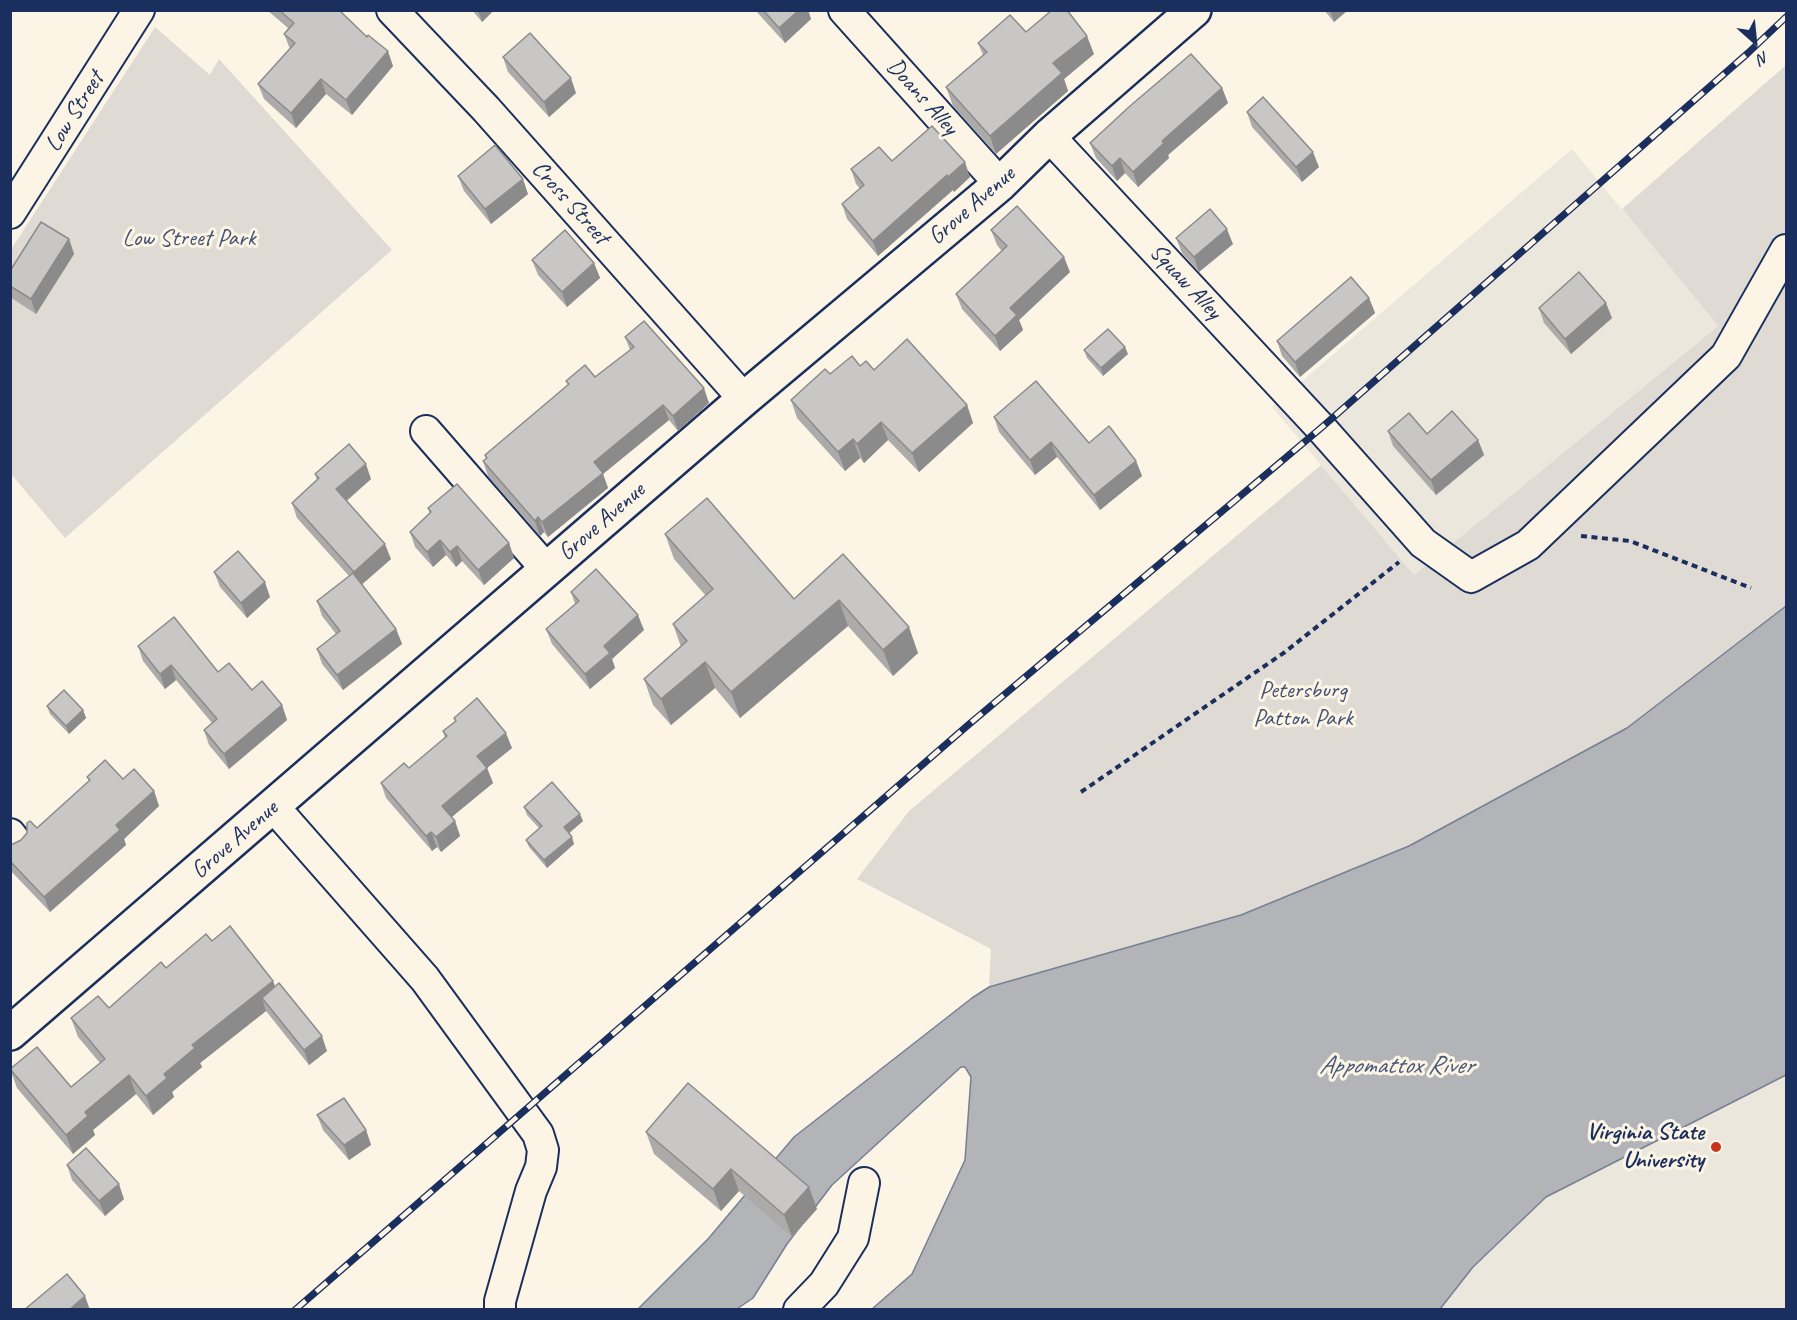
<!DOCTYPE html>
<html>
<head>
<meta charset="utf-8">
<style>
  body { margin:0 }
  #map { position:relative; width:1797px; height:1320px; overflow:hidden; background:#fcf5e5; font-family:Caveat,sans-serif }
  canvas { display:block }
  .frame { position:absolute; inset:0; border:12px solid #1b2f5e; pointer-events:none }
  .north { position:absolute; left:1725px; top:12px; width:60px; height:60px; -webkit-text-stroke:4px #fcf5e5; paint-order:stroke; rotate:153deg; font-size:16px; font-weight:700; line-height:24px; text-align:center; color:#1b2f5e }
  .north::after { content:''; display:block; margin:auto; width:21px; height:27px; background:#1b2f5e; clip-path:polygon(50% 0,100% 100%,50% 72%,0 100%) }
</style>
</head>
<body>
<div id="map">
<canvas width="1797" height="1320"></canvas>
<div class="frame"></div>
<div class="north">N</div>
</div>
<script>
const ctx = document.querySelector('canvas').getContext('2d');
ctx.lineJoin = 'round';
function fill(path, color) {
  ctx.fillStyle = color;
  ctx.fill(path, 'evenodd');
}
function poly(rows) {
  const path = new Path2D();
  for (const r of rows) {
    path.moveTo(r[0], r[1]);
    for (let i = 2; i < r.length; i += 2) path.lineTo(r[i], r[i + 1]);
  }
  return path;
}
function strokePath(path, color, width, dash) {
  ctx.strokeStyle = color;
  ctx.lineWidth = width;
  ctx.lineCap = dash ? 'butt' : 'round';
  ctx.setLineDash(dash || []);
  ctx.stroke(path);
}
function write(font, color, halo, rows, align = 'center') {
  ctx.font = font + ' Caveat,sans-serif';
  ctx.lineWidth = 6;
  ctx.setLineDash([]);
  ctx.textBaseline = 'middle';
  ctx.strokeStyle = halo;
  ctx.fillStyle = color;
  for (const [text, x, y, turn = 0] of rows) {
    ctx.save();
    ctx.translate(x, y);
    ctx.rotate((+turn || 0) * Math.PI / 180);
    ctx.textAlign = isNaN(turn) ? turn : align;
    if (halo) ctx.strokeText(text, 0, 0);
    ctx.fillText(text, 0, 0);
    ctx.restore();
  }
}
fill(poly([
  [1572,149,1718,326,1414,575,1272,407],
  [1786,1075,1786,1309,1440,1310,1473,1267,1546,1197]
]), '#ece7dc');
fill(poly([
  [155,27,210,75,219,59,392,250,65,538,11,474,10,251],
  [1786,65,1786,606,1627,728,1409,846,1241,915,989,987,991,949,857,879,909,811,1321,465,1414,575,1718,326,1622,209]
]), '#dfdbd4');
const water = poly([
  [1786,606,1786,1075,1546,1197,1473,1267,1440,1309,872,1309,912,1274,965,1160,971,1077,965,1067,961,1067,832,1185,787,1244,753,1298,737,1309,637,1310,708,1239,794,1137,972,998,989,987,1241,915,1409,846,1627,728,1786,606]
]);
fill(water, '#b2b4b8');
strokePath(water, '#767f94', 1.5);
const minor = poly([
  [392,10,486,109,744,399],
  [844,10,1000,184],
  [1049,136,1321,428,1423,543,1471,577,1528,545,1726,356,1786,250],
  [10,213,139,10],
  [426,431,547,570],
  [273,806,425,979,538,1134,543,1150,541,1167,531,1191,500,1301,500,1310],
  [10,834,16,842],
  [799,1310,824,1284,853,1238,864,1183]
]);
const major = poly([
  [10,1033,744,399,1000,184,1049,136,1194,10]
]);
strokePath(minor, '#1b2f5e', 34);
strokePath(major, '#1b2f5e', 38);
strokePath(poly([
  [1581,536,1630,541,1751,588],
  [1081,792,1285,652,1399,562]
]), '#1b2f5e', 4, [6, 4.5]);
strokePath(minor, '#fcf5e5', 30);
strokePath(major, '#fcf5e5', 33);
const rail = poly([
  [295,1310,967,726,1321,428,1748,53,1786,17]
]);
strokePath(rail, '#1b2f5e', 7);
strokePath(rail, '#fcf5e5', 4.5, [14]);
fill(poly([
  [267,10,339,10,393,66,352,115,326,94,296,128,264,99,258,84,290,49,284,34,288,28],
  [472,10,494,10,482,22],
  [755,10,808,10,811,19,785,43],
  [1324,10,1348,10,1334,22],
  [1026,32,1094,54,1064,79,1068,91,996,154,953,106,946,87,983,55,978,43],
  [503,57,576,93,549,117,508,72],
  [1222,88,1228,103,1168,155,1169,158,1138,187,1125,173,1117,181,1096,158,1090,143],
  [1247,112,1319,167,1302,182,1252,127],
  [851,169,970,177,954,192,953,190,878,256,847,219,842,204,860,189,856,184],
  [458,176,528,194,491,224,464,191],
  [991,230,1070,272,1019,320,1023,330,1000,351,962,309,956,294,1002,251,997,245],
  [1176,238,1233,244,1199,272,1182,253],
  [69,239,74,254,36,314,10,297,10,271],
  [532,260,594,263,600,278,567,307,538,275],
  [1369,298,1375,313,1300,377,1282,356,1277,341],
  [1539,308,1612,318,1571,354,1544,323],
  [625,337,709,403,678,431,669,420,603,474,608,488,548,537,544,532,540,536,488,476,483,461,486,459,485,455,568,385,566,381,595,377,630,350],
  [1084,350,1128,354,1103,376,1087,358],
  [860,366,874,370,967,405,973,423,919,472,888,440,864,463,860,458,845,471,797,418,791,400,830,374],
  [994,417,1089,443,1136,461,1142,476,1100,510,1057,457,1035,475,999,432],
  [1388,431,1478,440,1484,455,1436,495,1393,446],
  [315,474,371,479,347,501,391,559,362,584,396,629,402,644,343,690,322,664,317,649,336,634,322,616,317,601,349,576,297,518,292,503,317,480],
  [428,508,509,543,514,558,484,585,462,561,456,567,446,555,433,567,415,547,410,532,430,514],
  [665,534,794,599,843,554,918,653,893,676,848,626,740,718,715,688,671,725,653,705,644,679,681,647,673,624,706,596,674,559],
  [214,572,270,597,247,618,220,587],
  [571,592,644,630,612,659,615,668,590,689,552,644,546,629,575,604],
  [138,646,218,672,282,705,287,720,229,769,209,745,204,730,212,723,176,680,165,689,143,661],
  [47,706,83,710,86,718,69,734,50,714],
  [454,718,512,748,487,768,493,783,451,817,455,821,460,836,441,852,437,847,432,851,386,798,381,783,409,768,445,738,443,731,455,721],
  [87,777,123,779,154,791,159,806,124,839,126,845,50,912,10,870,10,844,13,844,21,840,27,833,37,828,89,781],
  [524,807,583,821,569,833,574,844,547,868,529,847,526,840,539,828,527,815],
  [212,941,273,981,275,987,327,1051,309,1065,266,1011,200,1063,202,1067,172,1092,174,1097,153,1115,136,1094,93,1130,95,1135,73,1154,17,1088,10,1069,71,1087,100,1063,78,1037,71,1018,109,1008,166,968],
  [688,1083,817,1209,792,1237,739,1191,721,1211,654,1154,646,1132],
  [317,1115,366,1130,371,1145,349,1160,323,1130],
  [67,1165,124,1199,105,1216,72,1180]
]), '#acabaa');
fill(poly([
  [478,10,494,10,482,22],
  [799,10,808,10,811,19,785,43,779,28],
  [1330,10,1348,10,1334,22],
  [1087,36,1094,54,1064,79,1068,91,996,154,990,136,1053,63],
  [388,51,393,66,352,115,346,100],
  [571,78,576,93,549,117,544,102],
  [321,79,326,94,296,128,291,113],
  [1222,88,1228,103,1168,155,1169,158,1138,187,1133,172,1162,141],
  [1313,152,1319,167,1302,182,1296,167],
  [1120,158,1125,173,1117,181,1112,166],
  [965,162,970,177,954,192,948,177],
  [947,175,953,190,878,256,873,241],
  [523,179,528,194,491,224,485,209],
  [1227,229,1233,244,1199,272,1194,257],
  [69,239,74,254,36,314,31,299],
  [1064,257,1070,272,1019,320,1023,330,1000,351,995,336,1010,308],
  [594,263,600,278,567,307,562,292],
  [1369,298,1375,313,1300,377,1295,362],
  [1606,303,1612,318,1571,354,1565,339],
  [1125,347,1128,354,1103,376,1101,368],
  [704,388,709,403,678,431,673,416],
  [663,405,669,420,603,474,608,488,548,537,542,522,594,462],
  [967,405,973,423,919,472,912,453],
  [881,422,888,440,864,463,857,444],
  [853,439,860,458,845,471,838,452],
  [1478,440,1484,455,1436,495,1431,480],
  [1051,442,1057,457,1035,475,1030,460],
  [1136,461,1142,476,1100,510,1094,495],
  [366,464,371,479,342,504,336,489],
  [538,517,544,532,540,536,535,521],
  [440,540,446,555,433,567,427,552],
  [509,543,514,558,484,585,478,570],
  [385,544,391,559,359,587,354,572],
  [457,546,462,561,456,567,450,552],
  [265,582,270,597,247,618,241,603],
  [839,600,848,626,740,718,731,692],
  [638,615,644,630,612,659,615,668,590,689,585,674,604,646],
  [909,627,918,653,893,676,883,650],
  [396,629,402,644,343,690,337,675],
  [705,662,715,688,671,725,661,699],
  [171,665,176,680,165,689,160,674],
  [282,705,287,720,229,769,224,754],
  [83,710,86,718,69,734,66,726],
  [506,733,512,748,487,768,493,783,447,821,442,806,477,756],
  [154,791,159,806,124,839,126,845,50,912,44,897,116,825],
  [580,814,583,821,567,835,564,827],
  [455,821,460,836,441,852,436,837],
  [431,832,437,847,432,851,426,836],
  [572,837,574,844,547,868,544,860],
  [273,981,280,1000,262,998,266,1011,200,1063,202,1067,172,1092,174,1097,153,1115,146,1096,164,1074,192,1045],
  [322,1036,327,1051,309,1065,304,1050],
  [129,1075,136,1094,93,1130,95,1135,73,1154,66,1135,85,1112],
  [366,1130,371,1145,349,1160,344,1145],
  [731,1169,739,1191,721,1211,713,1189],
  [119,1184,124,1199,105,1216,99,1201],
  [809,1187,817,1209,792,1237,784,1215],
  [85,1296,90,1310,69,1310]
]), '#8c8b8b');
const building = poly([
  [279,10,339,10,367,37,368,35,388,51,346,100,321,79,291,113,258,84,295,43,284,34,294,23,279,10],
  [763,10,799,10,779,28,763,10],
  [1052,10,1067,10,1087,36,1053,63,1062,73,990,136,946,87,987,52,978,43,1010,15,1026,32,1052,10],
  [530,33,571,78,544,102,503,57,530,33],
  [1191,54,1222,88,1162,141,1164,143,1133,172,1120,158,1112,166,1090,143,1130,106,1191,54],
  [1263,97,1313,152,1296,167,1247,112,1263,97],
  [932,126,965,162,948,177,947,175,873,241,842,204,864,185,851,169,879,147,892,161,932,126],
  [495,145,523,179,485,209,458,176,495,145],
  [1017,206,1064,257,1010,308,1017,315,995,336,956,294,1007,246,991,230,1017,206],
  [1210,209,1227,229,1194,257,1176,238,1210,209],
  [41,222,69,239,31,299,10,286,10,271,41,222],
  [565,230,594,263,562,292,532,260,565,230],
  [1579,272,1606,303,1565,339,1539,308,1579,272],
  [1351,277,1369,298,1295,362,1277,341,1351,277],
  [644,321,704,388,673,416,663,405,594,462,603,473,542,522,538,517,535,521,483,461,487,458,485,455,569,384,566,381,585,365,595,377,634,347,625,337,644,321],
  [1108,329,1125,347,1101,368,1084,350,1108,329],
  [907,339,967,405,912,453,881,422,857,444,853,439,838,452,791,400,825,369,830,374,852,356,860,366,866,361,874,370,907,339],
  [1036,381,1089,443,1109,426,1136,461,1094,495,1051,442,1030,460,994,417,1036,381],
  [1452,411,1478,440,1431,480,1388,431,1409,413,1427,434,1452,411],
  [349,444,366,464,336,489,385,544,354,572,292,503,319,478,315,474,349,444],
  [457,484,509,543,478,570,457,546,450,552,440,540,427,552,410,532,431,512,428,508,457,484],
  [707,498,794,599,843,554,909,627,883,650,839,600,731,692,705,662,661,699,644,679,687,641,673,624,713,589,665,534,707,498],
  [238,551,265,582,241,603,214,572,238,551],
  [596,569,638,615,604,646,610,653,585,674,546,629,579,601,571,592,596,569],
  [353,573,396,629,337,675,317,649,340,631,317,601,353,573],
  [174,617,218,672,229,663,252,690,262,681,282,705,224,754,204,730,217,719,171,665,160,674,138,646,174,617],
  [64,690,83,710,66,726,47,706,64,690],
  [477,698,506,733,477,756,487,768,442,806,455,821,436,837,431,832,426,836,381,783,404,763,409,768,447,736,443,731,456,721,454,718,477,698],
  [105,760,123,779,134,769,154,791,116,825,120,830,44,897,10,861,10,844,13,844,21,840,27,833,27,823,30,821,37,828,90,780,87,777,105,760],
  [552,782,580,814,564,827,572,837,544,860,526,840,542,826,524,807,552,782],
  [230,926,273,981,192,1045,195,1048,164,1074,167,1078,146,1096,129,1075,85,1112,88,1116,66,1135,10,1069,37,1047,71,1087,105,1059,71,1018,98,996,109,1008,161,962,166,968,206,934,212,941,230,926],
  [279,983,322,1036,304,1050,262,998,279,983],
  [688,1083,809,1187,784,1215,731,1169,713,1189,646,1132,688,1083],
  [344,1098,366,1130,344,1145,317,1115,344,1098],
  [86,1148,119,1184,99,1201,67,1165,86,1148],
  [67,1274,85,1296,69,1310,24,1310,67,1274]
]);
fill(building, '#c8c7c6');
strokePath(building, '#8c8b8b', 1.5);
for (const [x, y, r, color] of [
  [1716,1147,6,"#c8321e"]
]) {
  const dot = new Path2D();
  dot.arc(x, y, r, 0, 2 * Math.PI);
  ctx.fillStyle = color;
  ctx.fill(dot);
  strokePath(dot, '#fcf5e5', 2);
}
write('24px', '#1b2f5e', '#fcf5e5', [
  ["Doans Alley",922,97,48],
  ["Low Street",75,112,-58],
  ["Cross Street",570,203,48],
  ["Grove Avenue",972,206,-41],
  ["Squaw Alley",1185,282,47],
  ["Grove Avenue",602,522,-41],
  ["Grove Avenue",235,840,-41]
]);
write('24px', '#425176', '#fcf5e5', [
  ["Low Street Park",189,239],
  ["Petersburg",1303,691],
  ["Patton Park",1303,719]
]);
write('bold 24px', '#1b2f5e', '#fcf5e5', [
  ["Virginia State",1704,1133],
  ["University",1704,1161]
], 'right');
write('italic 26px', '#485779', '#fcf5e5', [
  ["Appomattox River",1396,1066]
]);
</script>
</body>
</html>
